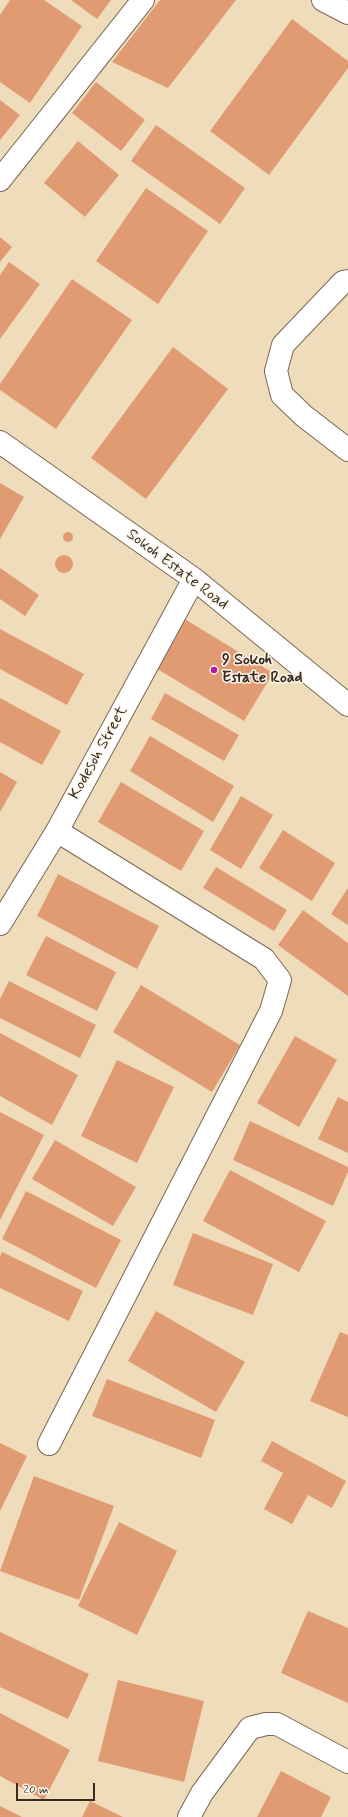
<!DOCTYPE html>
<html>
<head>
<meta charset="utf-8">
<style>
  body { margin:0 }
  #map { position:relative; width:348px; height:1817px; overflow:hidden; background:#efdcbb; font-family:Mynerve,sans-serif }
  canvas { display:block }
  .scale { position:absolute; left:16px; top:1783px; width:79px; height:18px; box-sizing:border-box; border:2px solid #3b2a1e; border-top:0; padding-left:5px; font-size:12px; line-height:14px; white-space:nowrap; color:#3b2a1e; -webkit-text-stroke:3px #fbf7ec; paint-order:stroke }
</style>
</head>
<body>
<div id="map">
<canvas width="348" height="1817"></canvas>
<div class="scale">20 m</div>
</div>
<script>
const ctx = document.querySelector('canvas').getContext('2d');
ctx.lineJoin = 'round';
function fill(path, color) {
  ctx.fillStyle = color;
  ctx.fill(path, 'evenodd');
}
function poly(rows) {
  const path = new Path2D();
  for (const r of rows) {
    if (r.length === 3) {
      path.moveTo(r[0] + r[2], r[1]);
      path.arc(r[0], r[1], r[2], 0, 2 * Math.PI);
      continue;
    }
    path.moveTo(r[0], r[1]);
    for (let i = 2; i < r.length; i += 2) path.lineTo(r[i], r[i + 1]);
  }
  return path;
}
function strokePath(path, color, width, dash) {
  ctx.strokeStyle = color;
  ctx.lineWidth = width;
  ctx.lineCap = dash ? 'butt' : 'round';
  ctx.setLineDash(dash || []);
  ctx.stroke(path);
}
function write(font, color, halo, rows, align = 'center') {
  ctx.font = font + ' Mynerve,sans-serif';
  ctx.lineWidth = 3;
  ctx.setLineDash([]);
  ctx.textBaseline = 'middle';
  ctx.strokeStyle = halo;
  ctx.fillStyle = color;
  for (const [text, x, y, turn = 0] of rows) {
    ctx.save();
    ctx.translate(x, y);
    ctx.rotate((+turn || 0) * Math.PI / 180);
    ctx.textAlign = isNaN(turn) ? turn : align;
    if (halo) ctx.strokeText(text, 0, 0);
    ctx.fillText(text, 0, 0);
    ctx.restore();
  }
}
fill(poly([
  [10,0,44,0,82,26,30,103,0,82,0,15],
  [71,0,111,0,97,19],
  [160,0,236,0,168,88,112,62],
  [292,19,348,61,348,68,269,175,210,131],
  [96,82,145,120,121,151,72,113],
  [0,100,20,115,0,140],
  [156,125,245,188,220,224,131,161],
  [78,141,119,175,85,217,44,183],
  [146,188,208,231,158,304,96,261],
  [0,237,12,247,0,262],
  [9,262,40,284,0,339,0,275],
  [72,279,132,320,56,429,0,390,0,384],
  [173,347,228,389,146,499,91,458],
  [0,483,24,497,0,539],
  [68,537,5],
  [64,564,9],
  [0,568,39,595,25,616,0,599],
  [183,618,273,673,244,721,154,667],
  [0,629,84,674,67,705,0,669],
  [165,693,239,735,224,761,151,719],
  [0,698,61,731,42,765,0,742],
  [150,736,234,786,213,822,130,771],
  [0,772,17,782,0,812],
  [121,782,204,831,181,871,98,822],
  [241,796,273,815,241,869,210,850],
  [283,830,335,863,312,901,259,868],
  [216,867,287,910,274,931,203,888],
  [58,874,159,926,137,969,37,916],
  [348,888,348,925,331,914],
  [303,910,348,943,348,996,278,945],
  [46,936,116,972,97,1011,26,975],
  [9,981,96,1025,80,1058,0,1018,0,999],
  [141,985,240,1045,212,1092,113,1032],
  [0,1033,78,1075,52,1125,0,1096],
  [295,1036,337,1060,299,1127,257,1103],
  [117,1060,174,1087,137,1163,81,1136],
  [338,1097,348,1102,348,1153,318,1139],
  [0,1112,44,1135,0,1220],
  [250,1121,348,1167,348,1172,333,1206,233,1160],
  [55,1140,136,1187,113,1226,32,1179],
  [230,1170,326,1221,299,1272,203,1221],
  [26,1191,121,1240,96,1288,2,1239],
  [193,1233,273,1264,253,1315,173,1285],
  [2,1252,83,1291,69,1321,0,1288,0,1256],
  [156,1311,245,1362,216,1412,128,1361],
  [340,1332,348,1335,348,1417,310,1401],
  [107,1379,215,1420,201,1458,92,1416],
  [272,1441,346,1481,332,1508,308,1495,292,1524,264,1509,283,1473,261,1461],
  [0,1443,27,1456,0,1511],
  [34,1476,114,1506,79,1600,0,1571],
  [119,1522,177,1551,137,1635,78,1606],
  [308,1611,348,1628,348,1703,281,1673],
  [0,1632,89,1674,68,1719,0,1687],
  [118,1680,204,1701,184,1782,98,1761],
  [0,1713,70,1750,44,1800,0,1776],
  [281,1771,331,1797,321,1817,257,1817],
  [90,1801,123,1817,82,1817],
  [0,1806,22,1817,0,1817]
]), '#e19b72');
const minor = poly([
  [323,0,348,13],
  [0,180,143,0],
  [348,281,343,282,283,345,276,371,282,395,304,416,348,450],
  [0,442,194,579,348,705],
  [0,924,57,831,194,579],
  [49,1444,271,1011,280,980,264,959,57,831],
  [189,1817,202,1793,250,1728,266,1724,277,1724,348,1762]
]);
strokePath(minor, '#7a6855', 24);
strokePath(minor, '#fff', 22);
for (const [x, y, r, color] of [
  [214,670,4,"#b5179e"]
]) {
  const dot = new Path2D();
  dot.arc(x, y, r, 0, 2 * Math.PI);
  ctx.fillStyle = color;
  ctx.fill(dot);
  strokePath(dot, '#fbf7ec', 1.5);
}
write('16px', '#3b2a1e', '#fbf7ec', [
  ["Sokoh Estate Road",177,570,37],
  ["Kodesoh Street",99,753,-61]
]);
write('bold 16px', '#3b2a1e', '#fbf7ec', [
  ["9 Sokoh",222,661],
  ["Estate Road",222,679]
], 'left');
</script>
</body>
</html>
